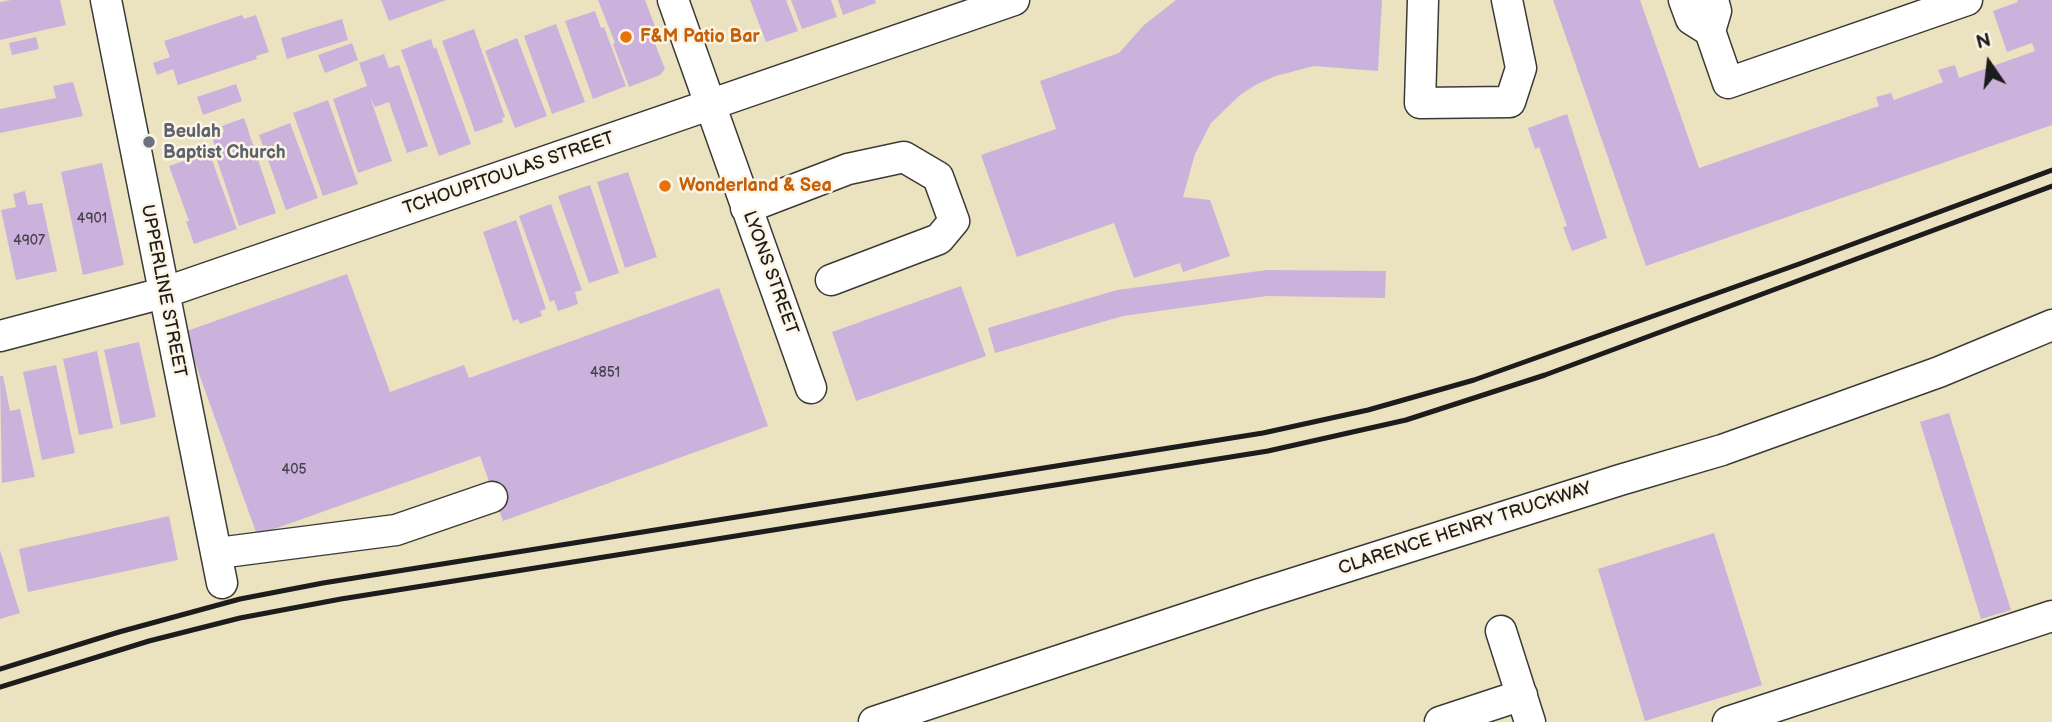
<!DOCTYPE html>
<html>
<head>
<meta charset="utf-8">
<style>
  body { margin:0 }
  #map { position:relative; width:2052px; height:722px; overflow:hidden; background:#ebe2c0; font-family:"Balsamiq Sans",sans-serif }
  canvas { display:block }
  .north { position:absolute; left:1954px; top:28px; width:70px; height:70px; -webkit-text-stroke:5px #fcf5e5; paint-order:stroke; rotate:346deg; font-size:19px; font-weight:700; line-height:28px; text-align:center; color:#1c1c1c }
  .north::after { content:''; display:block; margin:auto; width:24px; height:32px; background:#1c1c1c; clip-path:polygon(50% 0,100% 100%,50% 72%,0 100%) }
</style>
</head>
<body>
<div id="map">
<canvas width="2052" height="722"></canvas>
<div class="north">N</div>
</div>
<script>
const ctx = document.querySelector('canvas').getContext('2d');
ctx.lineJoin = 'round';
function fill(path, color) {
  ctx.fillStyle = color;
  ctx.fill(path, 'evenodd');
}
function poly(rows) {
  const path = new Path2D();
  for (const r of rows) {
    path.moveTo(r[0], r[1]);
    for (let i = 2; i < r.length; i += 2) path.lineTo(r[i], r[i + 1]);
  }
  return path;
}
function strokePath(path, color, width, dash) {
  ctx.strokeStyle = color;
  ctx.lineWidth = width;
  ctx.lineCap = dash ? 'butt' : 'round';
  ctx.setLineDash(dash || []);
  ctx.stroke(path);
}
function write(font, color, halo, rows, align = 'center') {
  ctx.font = font + ' "Balsamiq Sans",sans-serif';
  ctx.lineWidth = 5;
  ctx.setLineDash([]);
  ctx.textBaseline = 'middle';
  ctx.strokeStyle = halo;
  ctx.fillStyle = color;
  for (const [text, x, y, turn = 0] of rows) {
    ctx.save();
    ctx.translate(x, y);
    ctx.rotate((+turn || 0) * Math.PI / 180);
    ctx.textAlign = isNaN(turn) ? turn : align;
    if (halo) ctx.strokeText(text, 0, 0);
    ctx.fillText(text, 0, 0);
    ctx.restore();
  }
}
fill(poly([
  [11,0,60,0,66,25,0,40,0,2],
  [381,0,446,0,389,21],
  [598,0,645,0,656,29,650,31,665,69,660,75,629,87,613,44,615,43],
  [750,0,786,0,798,31,766,42],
  [791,0,831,0,837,17,802,29],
  [838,0,875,0,876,3,843,15],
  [1176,0,1382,0,1378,71,1314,66,1276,76,1257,84,1240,95,1211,123,1195,154,1183,197,1210,200,1230,256,1183,272,1180,263,1134,278,1114,223,1017,257,981,155,1056,129,1040,81,1119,53,1144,25],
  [1553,0,1640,0,1699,168,1879,106,1876,97,1891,93,1894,100,1943,82,1938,70,1955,65,1959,78,2035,51,2032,43,2007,52,1993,11,2018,2,2017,0,2052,0,2052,125,1646,266],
  [595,11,601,28,604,27,626,86,593,99,565,21],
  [242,15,244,19,256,15,269,52,256,56,257,59,178,85,173,69,157,75,153,63,170,57,164,41],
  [342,19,348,40,287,59,281,38],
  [556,24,585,102,552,114,524,36],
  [474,29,505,117,502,118,503,122,475,132,442,41],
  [36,37,39,49,12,55,9,43],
  [517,38,547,116,515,128,485,51],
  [431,39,434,49,436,47,471,144,439,156,401,50],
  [352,43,358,60,325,73,318,55],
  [384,54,389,68,399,65,428,146,407,153,389,102,375,107,370,97,392,161,358,173,333,99,367,86,359,63],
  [73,82,83,116,0,133,0,109,56,98,53,86],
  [236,84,242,101,203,115,197,97],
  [328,100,358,184,323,196,293,113],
  [1567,114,1607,238,1572,251,1563,227,1567,226,1539,147,1535,149,1528,128],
  [244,118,276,213,239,226,213,148,215,147,212,137,224,132,222,126],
  [290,123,318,198,286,210,259,135],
  [209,152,237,229,194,244,186,221,189,221,169,166],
  [102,163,124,265,83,275,61,172],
  [628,172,657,257,625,268,597,182],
  [590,185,619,273,589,283,558,196],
  [25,191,28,205,42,203,57,271,16,280,1,210,16,207,13,194],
  [551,204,582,290,575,292,578,304,558,311,554,300,550,302,519,216],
  [516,220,546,309,540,311,542,316,520,324,518,319,513,321,483,232],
  [1267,270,1386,271,1385,298,1267,296,1123,316,995,353,988,328,1117,290],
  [347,274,390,392,464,365,469,378,719,288,768,426,503,521,480,456,257,535,184,332],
  [961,286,986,356,856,401,832,332],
  [139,342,156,417,121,425,104,350],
  [97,351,113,428,79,435,63,359],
  [56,365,75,453,42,460,23,372],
  [0,376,3,376,10,411,20,409,35,477,2,483],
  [1949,413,2011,610,1981,619,1920,422],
  [169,516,178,560,28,592,19,549],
  [1714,533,1762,685,1645,721,1598,569],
  [0,550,20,613,0,619]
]), '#cbb2dd');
const minor = poly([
  [106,0,222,583],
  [673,0,811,388],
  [1423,0,1420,103,1510,102,1521,68,1507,0],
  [1684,0,1691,19,1710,31],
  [1713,0,1716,11,1710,31,1728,83,1967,0],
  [746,208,848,169,904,157,938,177,954,221,939,239,831,280],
  [0,336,163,293,1014,0],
  [218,553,396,530,492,497],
  [1501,631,1530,722],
  [874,722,1257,595,1620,480,1722,450,1939,372,2052,325],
  [1440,722,1522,695],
  [1728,722,2052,616]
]);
strokePath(minor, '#3b3a35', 33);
strokePath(minor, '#fff', 30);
strokePath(poly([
  [0,669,119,632,240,599,323,583,1263,433,1368,410,1474,380,1799,264,2052,170],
  [0,687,149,641,240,618,341,599,1268,451,1406,420,1545,375,2052,186]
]), '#1c1c1c', 5);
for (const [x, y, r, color] of [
  [626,37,7,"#e8710a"],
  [149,142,7,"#6b7280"],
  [665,186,7,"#e8710a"]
]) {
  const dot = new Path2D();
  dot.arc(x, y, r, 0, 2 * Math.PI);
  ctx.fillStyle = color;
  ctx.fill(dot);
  strokePath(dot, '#fcf5e5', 2.5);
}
write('14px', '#48424c', null, [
  ["4901",92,219],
  ["4907",29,241],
  ["4851",605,373],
  ["405",294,470]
]);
write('bold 18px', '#c56008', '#fcf5e5', [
  ["F&M Patio Bar",640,37],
  ["Wonderland & Sea",679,186]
], 'left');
write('bold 18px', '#5b616d', '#fcf5e5', [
  ["Beulah",163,132],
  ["Baptist Church",163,153]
], 'left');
write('18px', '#1c1c1c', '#fcf5e5', [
  ["TCHOUPITOULAS STREET",509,174,-19],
  ["LYONS STREET",770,273,70],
  ["UPPERLINE STREET",163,291,79],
  ["CLARENCE HENRY TRUCKWAY",1465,529,-18]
]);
</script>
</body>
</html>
